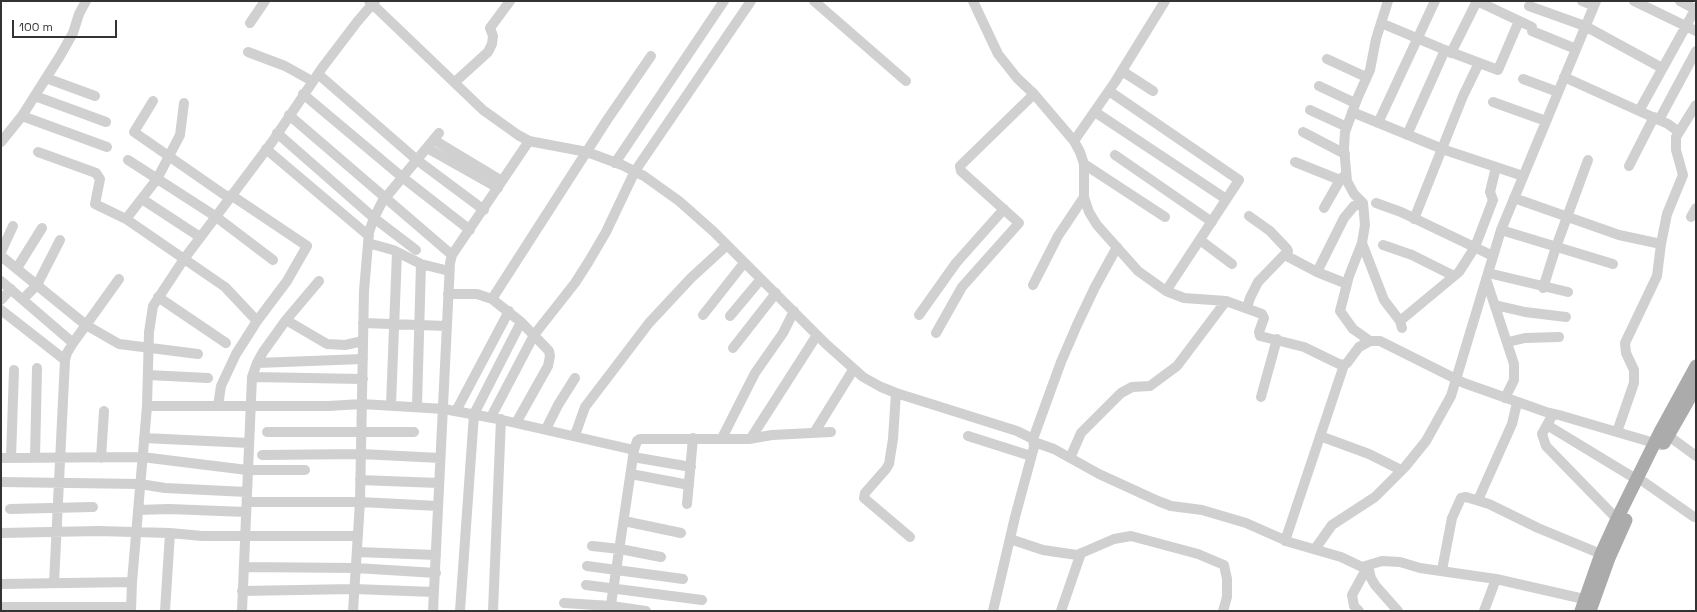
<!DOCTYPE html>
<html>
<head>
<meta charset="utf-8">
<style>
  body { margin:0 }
  #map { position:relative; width:1697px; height:612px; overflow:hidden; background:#fff; font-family:"Space Grotesk",sans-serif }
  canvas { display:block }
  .frame { position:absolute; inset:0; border:2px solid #333; pointer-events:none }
  .scale { position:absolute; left:12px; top:20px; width:105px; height:18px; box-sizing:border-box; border:2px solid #333; border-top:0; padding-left:5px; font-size:12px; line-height:14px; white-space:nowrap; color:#333; -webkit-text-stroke:3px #fff; paint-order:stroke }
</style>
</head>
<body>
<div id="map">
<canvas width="1697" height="612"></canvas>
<div class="frame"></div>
<div class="scale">100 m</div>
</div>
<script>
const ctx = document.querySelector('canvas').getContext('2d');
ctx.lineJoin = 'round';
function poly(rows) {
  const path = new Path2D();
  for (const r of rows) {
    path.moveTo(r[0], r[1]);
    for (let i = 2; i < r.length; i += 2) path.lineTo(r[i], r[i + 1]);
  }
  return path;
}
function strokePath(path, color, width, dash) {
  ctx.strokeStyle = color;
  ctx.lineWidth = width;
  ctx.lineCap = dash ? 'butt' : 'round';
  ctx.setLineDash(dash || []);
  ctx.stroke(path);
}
strokePath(poly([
  [369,1,483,110,518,135,529,141,587,152,622,165,644,176,679,201,714,232,826,344,863,377,881,387,896,393,1017,431,1033,439,1034,447,1015,517,993,611],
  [814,1,906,81],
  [973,1,998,54,1017,78,1034,94,1074,141,1080,152,1084,164,1084,197,1089,212,1097,225,1138,271,1166,291,1184,298,1226,301,1262,314,1264,318,1259,332,1260,336,1304,347,1339,364,1344,365,1347,363,1359,347,1370,341,1380,341,1464,383,1546,412,1559,415,1661,445],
  [1477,1,1532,27],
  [1582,1,1594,6],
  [1634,1,1696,31],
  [1680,1,1695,9],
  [1529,6,1585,26,1662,68],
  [250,23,265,1],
  [1381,23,1445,50,1498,70,1519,21],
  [1532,31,1576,49],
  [248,52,285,66,312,81],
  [1451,53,1477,1],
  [1327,59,1366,77],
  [1122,71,1153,91],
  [318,74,417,160,484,210],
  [1564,77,1668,124,1679,132],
  [46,78,95,96],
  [1523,79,1558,92],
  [455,82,488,52,492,44,493,36,490,28,510,1],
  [1319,86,1355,103],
  [1109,91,1239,180,1166,291],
  [303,94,402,177,470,230],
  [35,96,106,122],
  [153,101,134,132,229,198],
  [1493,102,1546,121],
  [1310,110,1347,127],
  [1639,111,1696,8],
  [1095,112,1226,199],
  [1352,112,1445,150,1523,176],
  [289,115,452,255],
  [22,116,107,147],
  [1659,120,1696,51],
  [1378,123,1435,1],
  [1303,132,1345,154],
  [277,133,374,218,416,250],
  [1407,135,1445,50],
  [434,140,502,181],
  [1074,141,1115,82,1165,1],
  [1,142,22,116,60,56,73,33,79,14,86,1],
  [427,148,498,188],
  [266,149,369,236],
  [38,152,96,173,100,179,95,204,126,219,225,287,257,321],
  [1115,155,1212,222],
  [128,160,215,216,273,260],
  [1295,162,1340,180],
  [615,163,724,1],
  [1084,164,1165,217],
  [1629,166,1654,117],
  [1514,198,1619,235,1661,244],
  [145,201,200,237],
  [1363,203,1365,225,1362,243,1384,300,1400,321,1402,328],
  [1376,203,1401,212,1493,256],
  [1324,208,1340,180,1344,176],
  [1691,217,1696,208],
  [126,219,157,179,180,135,184,103],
  [1414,219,1463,96,1479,63],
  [1501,230,1613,264],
  [1200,240,1232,264],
  [368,243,393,250,421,264,449,271],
  [1362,243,1349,276,1340,311,1353,329,1370,341],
  [1383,245,1412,255,1454,276],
  [1,252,13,226],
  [1285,255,1317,272,1347,284],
  [1,256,86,325,119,344,198,354],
  [17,268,42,228],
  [1317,272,1344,218,1354,206,1363,203,1354,194,1347,181,1344,148,1345,132,1357,99,1370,70,1376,39,1388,1],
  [1488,273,1568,292],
  [1486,279,1514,364,1514,380,1505,398],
  [1,281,73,343],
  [1033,285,1058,236,1084,197],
  [1543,288,1556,247,1588,160],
  [448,294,477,294,492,299,521,322,549,351,550,356,548,366,516,423],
  [158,297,226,343],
  [23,299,37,285,60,240],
  [492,299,607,120,651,56],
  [1,300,11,289],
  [1495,305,1525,312,1566,317],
  [1247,308,1250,298,1258,282,1288,251,1287,249,1270,231,1249,216],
  [1,310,65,360],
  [703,315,744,263],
  [919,315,956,263,1004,209],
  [730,316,761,279],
  [286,320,327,344,345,345,363,341],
  [1400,321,1459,272,1475,247,1493,200,1490,192,1496,167],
  [363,323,447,326],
  [936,333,962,287,1019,223,961,171,960,166,1034,94],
  [1508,342,1525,338,1559,337],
  [733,348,776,293],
  [257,363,363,359],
  [148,375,208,378],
  [252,377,363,379],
  [896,393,893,439,889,464,886,469,865,493,864,498,910,537],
  [1261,397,1277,339],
  [391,405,397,252],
  [147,406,328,406,362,404,444,409,498,419,634,450],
  [218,406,221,386,236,354,257,321,287,281,307,246,231,195],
  [417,406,421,264],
  [456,411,509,311],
  [1553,414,1542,434,1546,446,1617,519],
  [491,417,534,335,575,283,589,261,606,232,635,171,751,1],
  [1547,425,1636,479],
  [546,429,558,405,575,378],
  [1662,431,1696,456],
  [267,432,414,432],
  [1617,432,1634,383,1634,370,1626,353,1625,343,1657,276,1661,244,1667,214,1683,175,1676,150,1676,137,1696,105],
  [814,433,853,370],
  [575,435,585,407,649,323,691,278,727,245],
  [968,436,1031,456],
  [1320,436,1369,454,1401,470],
  [144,438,249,443],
  [722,438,755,373,783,333,794,311],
  [751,438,817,335],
  [1033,439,1061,362,1077,325,1095,287,1117,247],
  [1034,442,1054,449,1099,474,1158,501,1171,506,1202,510,1246,523,1289,542,1341,557,1362,567,1382,561,1400,562,1420,568,1496,579,1584,599],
  [262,455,361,454,440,458],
  [633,457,691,467],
  [1,458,142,457,247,470,305,470],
  [11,458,14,370],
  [35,458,37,368],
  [101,458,104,411],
  [1070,458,1081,433,1121,393,1132,387,1150,386,1177,366,1226,301],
  [631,474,689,485],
  [360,480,439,483],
  [1,482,140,484,165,488,247,492],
  [1644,482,1694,517],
  [1478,500,1512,424,1517,403],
  [247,502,360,502,438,506],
  [687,504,693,438],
  [10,509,93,507],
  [138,510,169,509,246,512],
  [624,521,681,533],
  [1,533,98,531,170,533,202,536,358,536],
  [1010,539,1043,550,1077,555,1114,539,1131,536,1198,554,1224,565,1227,579,1227,597,1223,611],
  [1285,541,1344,365],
  [592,546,620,549,661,557],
  [1315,549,1332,525,1375,497,1405,467,1426,441,1451,396,1501,230,1596,1],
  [357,552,436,555],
  [587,566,683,579],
  [244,567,356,568,436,573],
  [1442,570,1452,518,1461,498,1466,497,1489,504,1538,528,1601,554],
  [54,583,65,360,67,353,73,343,119,279],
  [1,584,132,582],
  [586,585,702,600],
  [242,591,354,589,434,592],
  [564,603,611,606,646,611],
  [1,607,131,607],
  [131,611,132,582,147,406,149,332,153,306,184,259,272,142,322,68,357,22,375,1],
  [165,611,170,533],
  [242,611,252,377,257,363,263,352,286,320,319,281],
  [353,611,360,502,364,291,369,232,374,218,382,202,439,133],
  [433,611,450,263,452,255,529,141],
  [460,611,474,414,521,322],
  [493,611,501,419],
  [610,611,634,450,637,441,640,439,749,439,772,435,831,432],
  [1061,611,1081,553],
  [1359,611,1354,606,1352,595,1368,566,1371,578,1375,585,1398,611],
  [1484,611,1496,579]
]), '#d0d0d0', 10);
strokePath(poly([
  [1664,443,1696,387],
  [1581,611,1601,554,1617,519,1661,430,1696,366],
  [1590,611,1609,558,1626,520]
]), '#ababab', 13);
</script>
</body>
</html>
